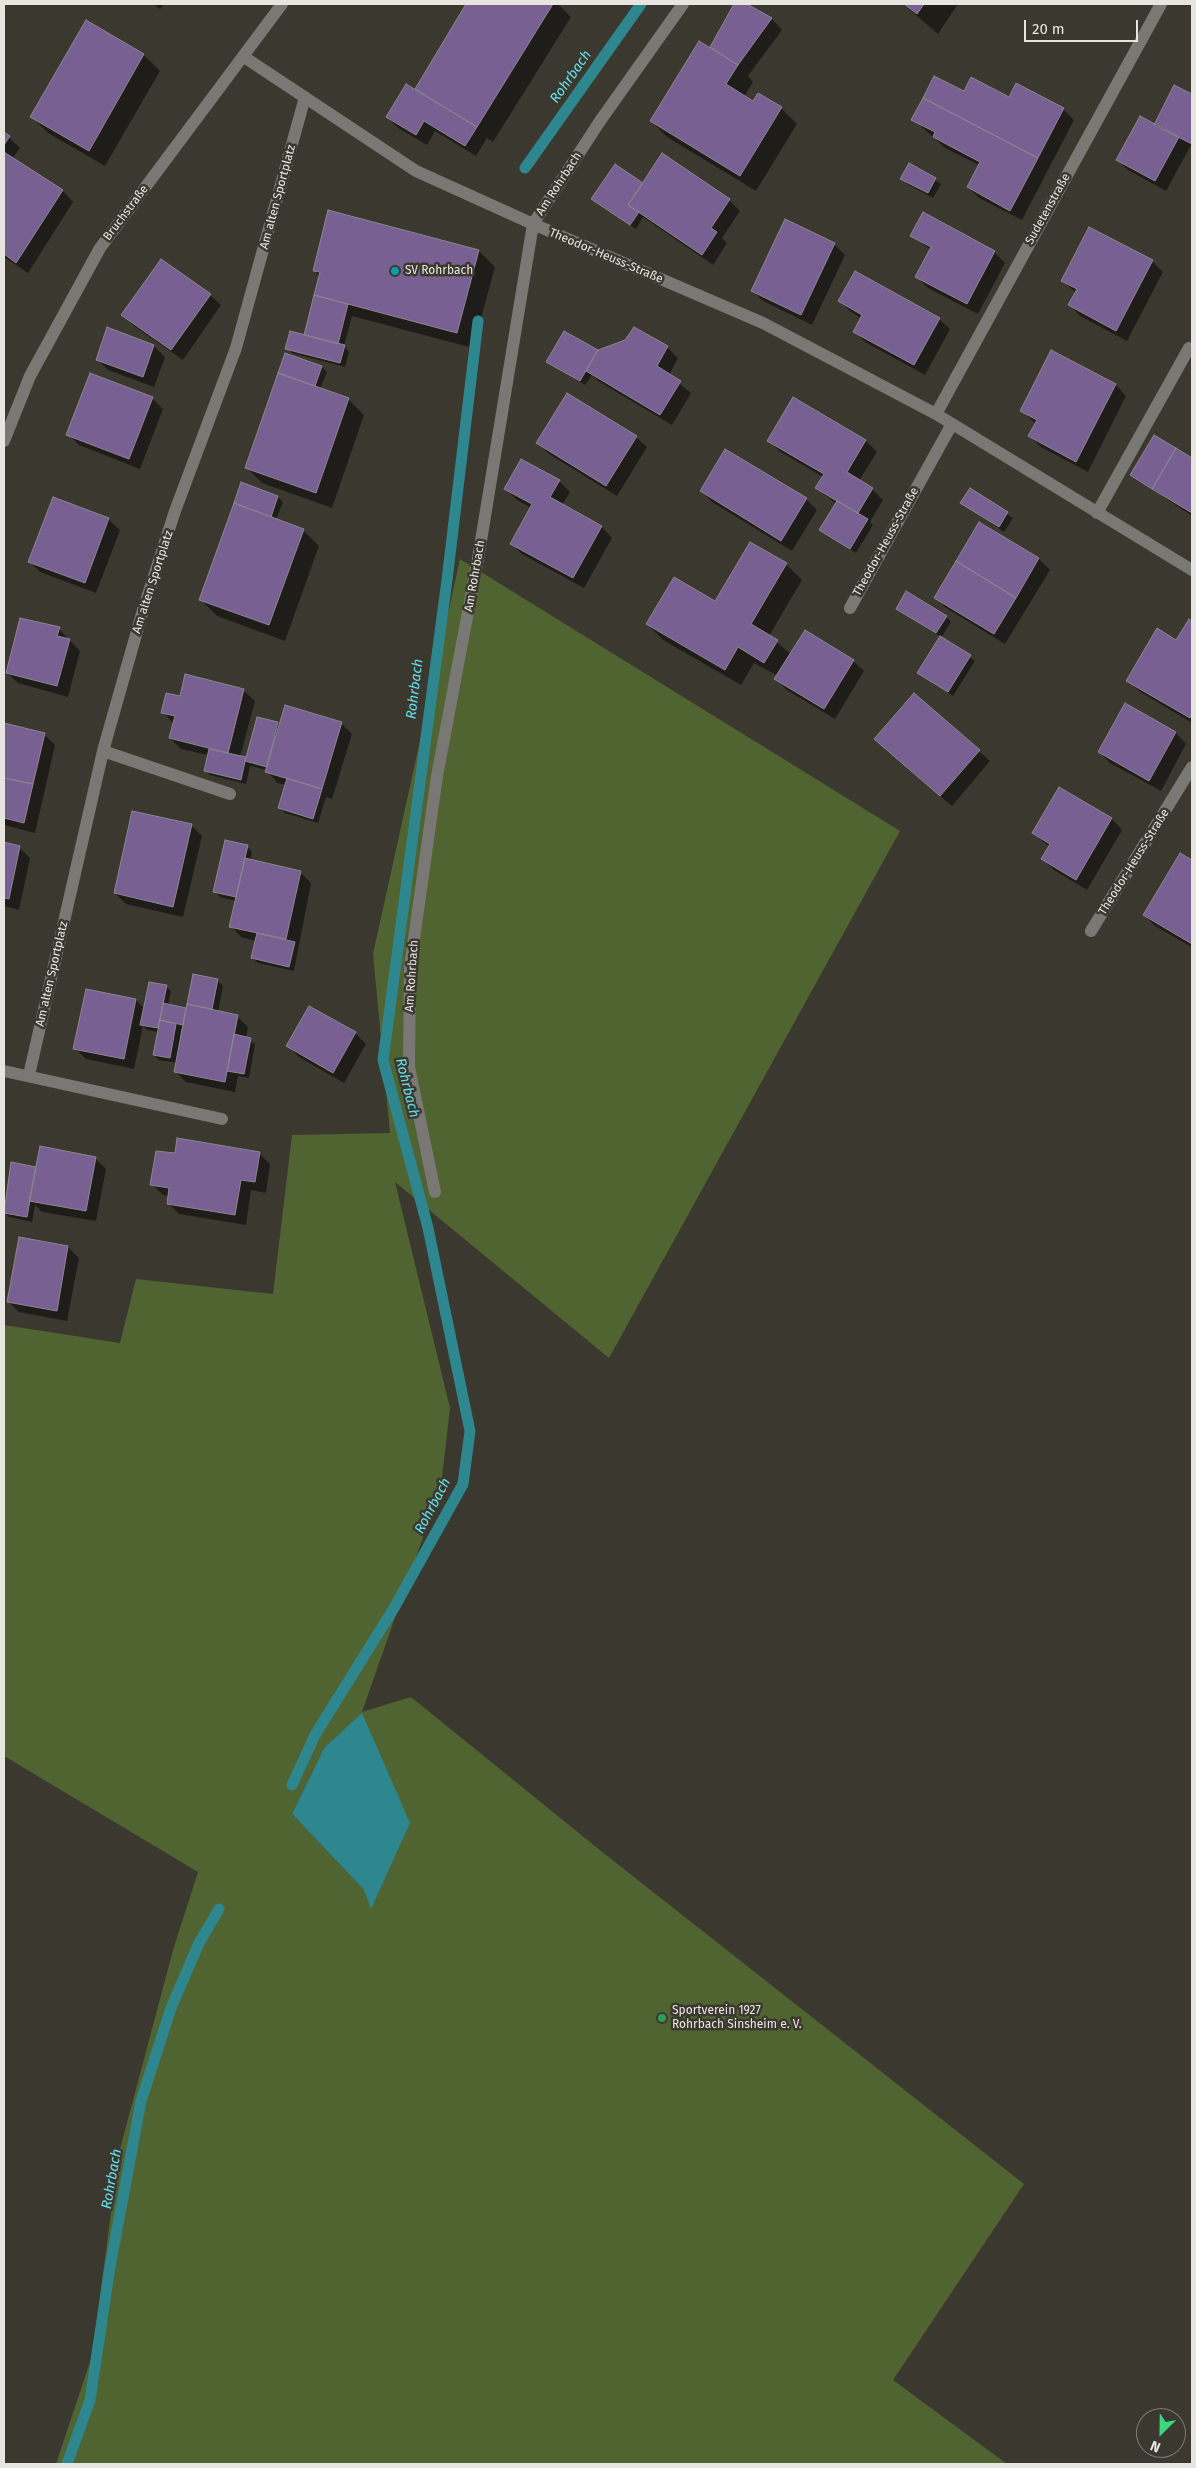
<!DOCTYPE html>
<html>
<head>
<meta charset="utf-8">
<style>
  body { margin:0 }
  #map { position:relative; width:1196px; height:2468px; overflow:hidden; background:#3a382f; font-family:"Fira Sans",sans-serif }
  canvas { display:block }
  .frame { position:absolute; inset:0; border:5px solid #e6e5df; pointer-events:none }
  .north { position:absolute; left:1136px; top:2408px; width:50px; height:50px; box-sizing:border-box; background:#3a382f; border:1px solid #7f7d75; border-radius:50%; rotate:203deg; font-size:14px; font-weight:700; line-height:20px; text-align:center; color:#e6e5df }
  .north::after { content:''; display:block; margin:auto; width:18px; height:22px; background:#3cd77e; clip-path:polygon(50% 0,100% 100%,50% 72%,0 100%) }
  .scale { position:absolute; left:1024px; top:20px; width:114px; height:22px; box-sizing:border-box; border:2px solid #e6e5df; border-top:0; padding-left:6px; font-size:15px; line-height:18px; white-space:nowrap; color:#e6e5df; -webkit-text-stroke:4px #3a382f; paint-order:stroke }
</style>
</head>
<body>
<div id="map">
<canvas width="1196" height="2468"></canvas>
<div class="frame"></div>
<div class="north">N</div>
<div class="scale">20 m</div>
</div>
<script>
const ctx = document.querySelector('canvas').getContext('2d');
ctx.lineJoin = 'round';
function fill(path, color) {
  ctx.fillStyle = color;
  ctx.fill(path, 'evenodd');
}
function poly(rows) {
  const path = new Path2D();
  for (const r of rows) {
    path.moveTo(r[0], r[1]);
    for (let i = 2; i < r.length; i += 2) path.lineTo(r[i], r[i + 1]);
  }
  return path;
}
function strokePath(path, color, width, dash) {
  ctx.strokeStyle = color;
  ctx.lineWidth = width;
  ctx.lineCap = dash ? 'butt' : 'round';
  ctx.setLineDash(dash || []);
  ctx.stroke(path);
}
function write(font, color, halo, rows, align = 'center') {
  ctx.font = font + ' "Fira Sans",sans-serif';
  ctx.lineWidth = 5;
  ctx.setLineDash([]);
  ctx.textBaseline = 'middle';
  ctx.strokeStyle = halo;
  ctx.fillStyle = color;
  for (const [text, x, y, turn = 0] of rows) {
    ctx.save();
    ctx.translate(x, y);
    ctx.rotate((+turn || 0) * Math.PI / 180);
    ctx.textAlign = isNaN(turn) ? turn : align;
    if (halo) ctx.strokeText(text, 0, 0);
    ctx.fillText(text, 0, 0);
    ctx.restore();
  }
}
fill(poly([
  [460,559,900,831,609,1358,395,1182,450,1408,441,1486,362,1712,411,1697,601,1851,1024,2184,893,2380,1007,2464,56,2464,92,2356,119,2153,173,1950,198,1872,4,1756,4,1325,120,1343,136,1279,273,1294,292,1135,390,1133,373,954],
  [324,1748,371,1908,364,1890,292,1814]
]), '#506431');
fill(poly([
  [362,1713,410,1823,371,1909,364,1890,292,1814,324,1748]
]), '#2e868e');
fill(poly([
  [153,4,164,4,160,9],
  [468,4,558,4,571,17,493,142,487,138,476,156,435,131,427,145,398,128,387,117,421,94,417,89],
  [736,4,745,4,772,19,782,30,748,76,753,82,744,97,753,102,759,94,781,108,797,124,756,191,667,137,651,121,716,51,712,47],
  [903,4,958,4,938,34],
  [144,55,160,71,105,166,48,133,32,117],
  [1175,87,1192,96,1192,148,1190,147,1166,191,1128,170,1117,159,1154,126],
  [964,93,1063,109,1074,120,1022,220,979,198,968,187,979,165,945,148,913,119],
  [4,133,20,148,12,159,63,191,73,202,28,273,4,257],
  [663,155,729,200,740,211,722,238,727,243,713,265,643,217,636,229,598,204,643,184],
  [909,164,941,184,933,198,907,184,902,179],
  [912,235,994,252,1005,263,978,314,928,288,917,277,931,250],
  [834,244,845,255,812,325,763,301,752,290],
  [479,251,495,267,473,348,352,316,344,346,349,352,345,367,292,353,287,348,305,337,320,277,314,270],
  [1152,261,1163,272,1127,341,1080,316,1070,305,1076,293,1063,281],
  [210,295,221,305,183,360,134,326,123,315],
  [840,301,939,319,950,329,925,375,865,342,854,331,861,318,851,312],
  [634,329,667,347,678,358,669,375,691,393,672,425,598,381,592,375,585,385,548,362,565,333,597,351,626,342],
  [154,346,165,357,154,387,108,370,97,359],
  [1052,352,1116,385,1126,396,1088,472,1041,447,1030,436,1036,424,1022,411],
  [286,354,322,367,327,372,320,389,348,399,364,415,332,508,262,483,246,467],
  [152,398,163,409,140,469,79,445,68,434],
  [793,398,866,441,877,452,859,481,872,489,883,500,870,522,873,525,856,553,821,530,836,504,817,488,823,477,779,451,769,440],
  [828,494,843,503,842,505,828,497],
  [636,437,647,447,617,496,549,454,538,443],
  [1175,449,1192,460,1192,516,1131,475],
  [726,450,806,499,817,510,792,551,712,502,701,491],
  [559,481,570,492,562,505,602,527,612,538,584,588,522,554,511,544,531,508,517,500,506,489],
  [970,490,1013,518,1004,532,962,503],
  [278,497,283,502,276,520,303,530,319,546,285,641,217,616,201,600],
  [53,499,109,520,120,530,96,593,40,572,29,561],
  [980,524,1039,559,1050,570,1005,644,946,608,935,597],
  [786,564,802,580,769,636,791,654,853,661,864,671,835,719,787,690,776,679,778,676,754,663,741,685,663,640,647,624,716,603],
  [897,609,946,616,951,622,941,638,975,661,953,696,919,672,941,637],
  [1189,621,1192,623,1192,723,1139,691,1128,681,1177,642],
  [59,629,80,651,68,697,18,683,7,673],
  [186,676,244,691,255,701,240,757,246,759,277,723,280,726,341,723,352,734,332,799,326,797,318,823,285,813,279,808,286,785,277,783,267,770,250,766,246,784,210,775,205,770,208,755,181,749,170,738,174,724,163,712,180,698],
  [914,694,990,761,952,806,886,750],
  [1125,705,1176,733,1186,744,1161,791,1110,763,1099,752],
  [4,725,44,734,55,745,35,833,4,825],
  [1059,788,1112,819,1122,830,1087,890,1054,870,1043,859,1050,847,1033,833],
  [191,825,202,836,183,917,126,904,115,893],
  [4,843,19,847,30,858,19,910,4,906],
  [247,846,252,852,250,861,300,872,311,883,294,971,258,963,252,958,256,941,241,937,231,926,236,901,220,897,215,892],
  [1180,855,1192,862,1192,947,1155,926,1144,915],
  [194,976,218,981,223,986,218,1012,237,1016,248,1027,246,1038,255,1044,249,1078,238,1076,235,1092,186,1082,175,1071,177,1063,159,1060,154,1055,159,1032,147,1030,143,1026,134,1069,86,1059,75,1048,136,1000,145,1009,166,986,171,991,168,1005,187,1011],
  [181,1028,184,1028,182,1038,180,1038],
  [310,1007,355,1033,366,1044,344,1083,299,1057,288,1046],
  [259,1153,270,1164,266,1193,251,1190,246,1225,179,1214,168,1203,169,1196,163,1195,152,1184,176,1155],
  [95,1158,106,1169,96,1221,42,1212,35,1205,32,1222,9,1217,4,1212,12,1164,35,1168],
  [20,1238,68,1247,79,1258,67,1321,19,1312,8,1301]
]), '#0007');
strokePath(poly([
  [525,168,641,4],
  [292,1785,315,1735,394,1608,463,1484,470,1431,428,1228,383,1060,447,580,478,321],
  [67,2464,90,2400,110,2267,141,2101,171,2008,199,1943,219,1909]
]), '#2e868e', 11);
const building = poly([
  [466,4,553,4,477,127,415,89,466,4],
  [734,4,747,4,772,18,738,65,710,47,734,4],
  [904,4,924,4,917,14,904,4],
  [86,20,144,54,89,151,30,117,86,20],
  [699,41,738,65,726,84,753,101,758,93,782,107,740,176,650,121,699,41],
  [934,76,964,91,971,77,1009,97,1016,83,1064,108,1038,158,923,98,934,76],
  [406,84,477,127,465,146,424,121,416,135,386,117,406,84],
  [1174,85,1192,94,1192,144,1154,125,1174,85],
  [923,98,1038,158,1010,211,967,187,980,162,933,137,935,132,911,120,923,98],
  [1140,116,1179,137,1155,181,1116,160,1140,116],
  [4,132,10,136,4,145,4,132],
  [4,152,63,190,16,263,4,254,4,152],
  [662,153,730,199,711,228,717,232,702,255,628,205,662,153],
  [909,163,936,178,928,193,900,179,909,163],
  [615,164,643,183,628,205,639,212,630,225,591,199,615,164],
  [328,210,479,250,457,333,314,295,320,272,313,271,328,210],
  [923,212,995,251,967,304,915,277,931,247,910,236,923,212],
  [785,219,835,243,801,315,751,291,785,219],
  [1089,227,1153,260,1116,331,1068,305,1077,289,1061,281,1089,227],
  [161,259,211,294,171,350,121,315,161,259],
  [855,271,940,318,914,365,853,332,862,315,838,301,855,271],
  [314,295,348,304,338,344,304,335,314,295],
  [107,327,154,345,143,377,96,360,107,327],
  [634,327,668,346,657,366,681,381,660,415,586,371,598,350,625,340,634,327],
  [290,331,345,345,340,363,285,349,290,331],
  [564,331,598,350,580,381,546,362,564,331],
  [1051,350,1116,384,1076,462,1028,436,1037,420,1020,411,1051,350],
  [285,353,322,366,315,386,278,373,285,353],
  [90,373,153,397,129,459,66,435,90,373],
  [278,373,349,398,316,493,245,468,278,373],
  [567,393,637,436,606,486,536,443,567,393],
  [793,397,866,440,847,472,873,488,858,513,815,488,824,474,767,441,793,397],
  [1154,435,1176,448,1152,489,1130,475,1154,435],
  [1176,448,1192,458,1192,513,1152,489,1176,448],
  [725,449,807,498,781,541,700,491,725,449],
  [521,459,560,480,550,497,602,526,573,578,510,544,532,504,504,489,521,459],
  [241,482,278,496,271,517,234,503,241,482],
  [970,488,1008,512,999,527,960,503,970,488],
  [53,497,109,518,85,583,28,562,53,497],
  [837,501,868,519,850,549,819,530,837,501],
  [234,503,304,529,269,625,199,600,234,503],
  [979,522,1039,558,1016,598,956,561,979,522],
  [750,542,787,563,751,624,778,640,764,663,738,647,725,670,646,624,674,577,715,601,750,542],
  [956,561,1016,598,994,634,934,598,956,561],
  [906,591,947,616,936,633,896,609,906,591],
  [20,618,60,627,57,636,70,639,57,686,6,673,20,618],
  [1189,619,1192,621,1192,713,1190,718,1126,681,1157,628,1176,640,1189,619],
  [805,630,854,660,824,709,774,679,805,630],
  [940,636,971,655,948,692,917,673,940,636],
  [185,674,244,689,228,753,169,738,175,716,161,713,166,693,180,696,185,674],
  [914,693,980,750,940,796,874,739,914,693],
  [1125,703,1176,732,1149,781,1098,752,1125,703],
  [285,705,342,722,322,789,265,772,285,705],
  [257,717,278,722,267,767,245,761,257,717],
  [4,723,45,733,33,784,4,778,4,723],
  [209,749,246,757,241,780,204,771,209,749],
  [4,778,33,784,24,823,4,818,4,778],
  [287,778,322,789,313,819,278,808,287,778],
  [1059,787,1112,818,1076,880,1041,859,1050,844,1032,833,1059,787],
  [132,811,192,824,173,907,114,893,132,811],
  [225,840,248,845,236,897,213,892,225,840],
  [4,842,20,846,9,899,4,898,4,842],
  [1180,853,1192,860,1192,944,1143,915,1180,853],
  [245,858,301,871,286,939,229,927,245,858],
  [257,933,295,942,289,967,251,958,257,933],
  [193,974,218,979,212,1009,187,1004,193,974],
  [149,982,167,985,158,1028,140,1025,149,982],
  [86,989,136,999,124,1059,73,1049,86,989],
  [163,1003,186,1008,183,1025,160,1020,163,1003],
  [187,1004,238,1015,225,1082,174,1072,187,1004],
  [309,1006,356,1032,333,1073,286,1046,309,1006],
  [160,1020,176,1024,170,1058,153,1055,160,1020],
  [234,1034,251,1038,244,1074,227,1071,234,1034],
  [177,1138,260,1152,255,1182,241,1180,235,1215,167,1204,169,1188,150,1185,156,1151,175,1153,177,1138],
  [40,1146,96,1157,86,1211,29,1201,40,1146],
  [11,1162,36,1167,27,1217,4,1213,11,1162],
  [19,1237,68,1246,57,1311,7,1302,19,1237]
]);
fill(building, '#796092');
strokePath(building, '#8b8690', 1);
strokePath(poly([
  [244,57,416,171,533,224,763,323,936,414,1192,570],
  [936,414,1161,4],
  [4,441,30,376,100,248,282,4],
  [1097,513,1189,348],
  [850,608,952,424],
  [103,751,230,794],
  [1091,931,1192,767],
  [4,1071,222,1119],
  [29,1075,103,751,143,610,175,511,236,348,305,97],
  [435,1192,409,1067,410,967,437,776,478,559,533,224,600,121,683,4]
]), '#7a7874', 12);
for (const [x, y, r, color] of [
  [395,271,5,"#0f9aa8"],
  [662,2018,5,"#2e9e5b"]
]) {
  const dot = new Path2D();
  dot.arc(x, y, r, 0, 2 * Math.PI);
  ctx.fillStyle = color;
  ctx.fill(dot);
  strokePath(dot, '#3a382f', 2);
}
write('12px', '#e6e5df', '#3a382f', [
  ["Am Rohrbach",559,184,-57],
  ["Am alten Sportplatz",278,197,-75],
  ["Sudetenstraße",1048,209,-61],
  ["Bruchstraße",126,213,-53],
  ["Theodor-Heuss-Straße",606,256,23],
  ["Theodor-Heuss-Straße",886,542,-61],
  ["Am Rohrbach",475,576,-80],
  ["Am alten Sportplatz",153,582,-72],
  ["Theodor-Heuss-Straße",1134,862,-58],
  ["Am alten Sportplatz",52,974,-77],
  ["Am Rohrbach",412,976,-86]
]);
write('12px', '#e6e5df', '#3a382f', [
  ["SV Rohrbach",405,271],
  ["Sportverein 1927",672,2011],
  ["Rohrbach Sinsheim e. V.",672,2025]
], 'left');
write('italic 14px', '#63e1ee', '#3a382f', [
  ["Rohrbach",571,77,-55],
  ["Rohrbach",415,689,-83],
  ["Rohrbach",407,1088,76],
  ["Rohrbach",433,1506,-62],
  ["Rohrbach",112,2179,-80]
]);
</script>
</body>
</html>
